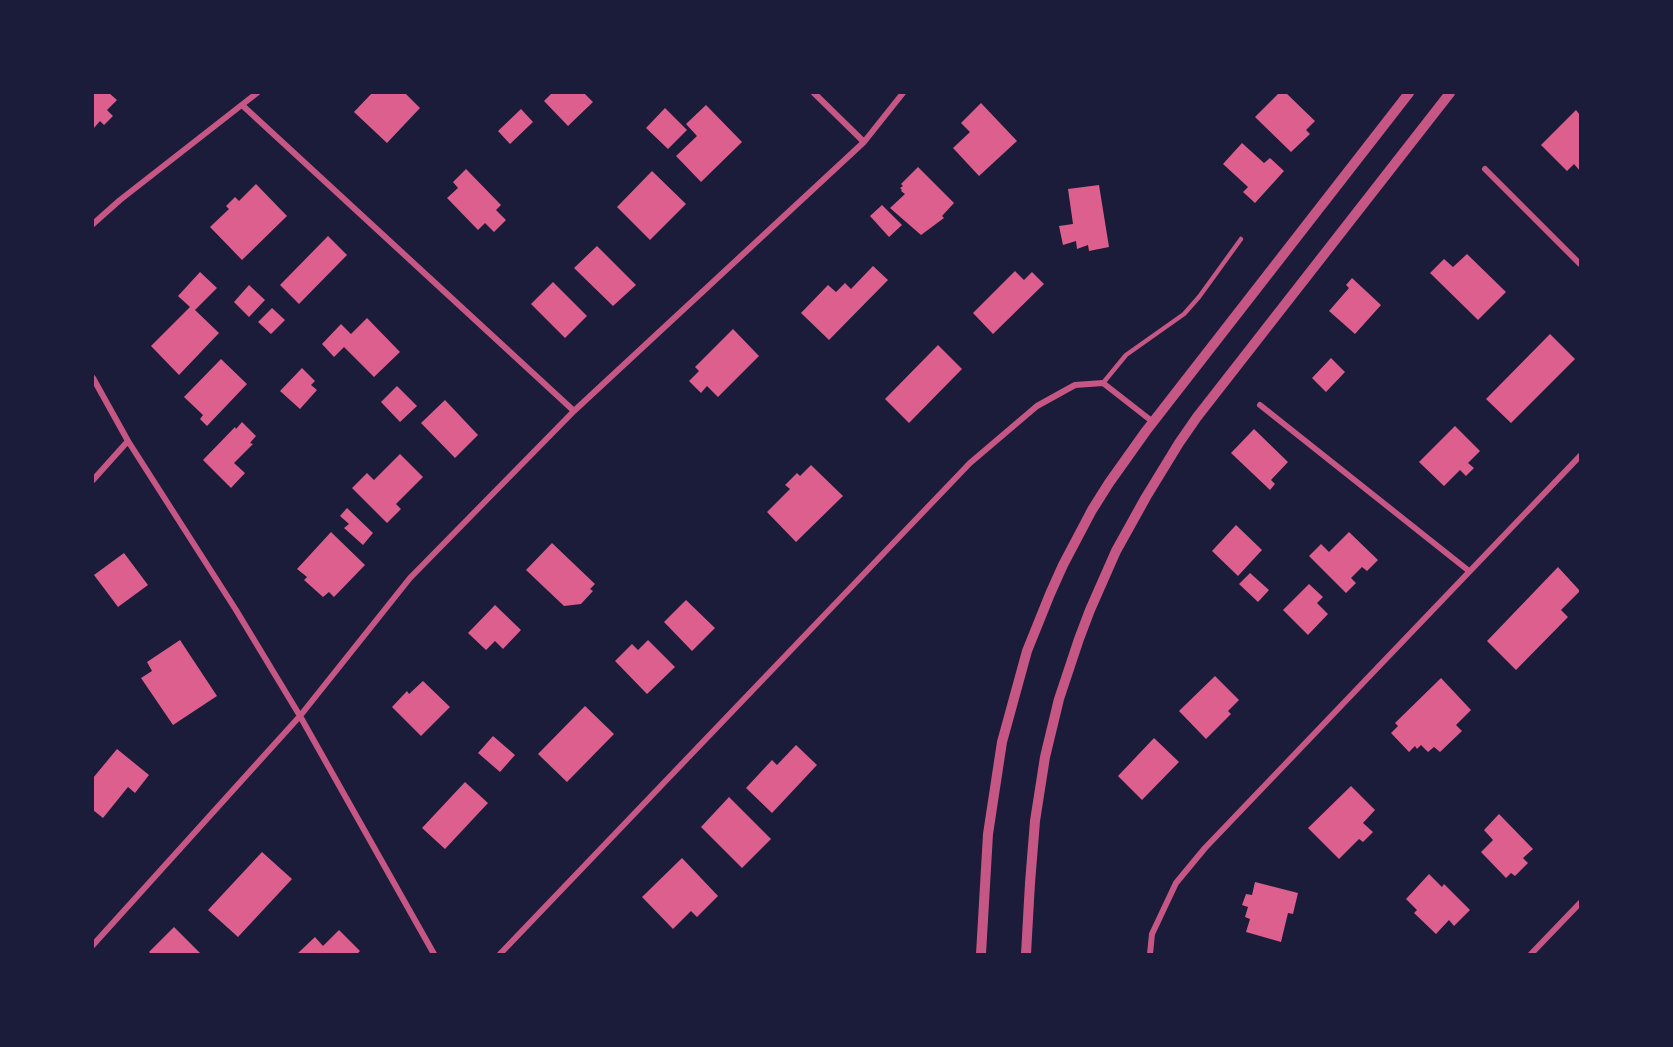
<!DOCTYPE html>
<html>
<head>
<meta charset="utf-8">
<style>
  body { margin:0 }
  #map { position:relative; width:1673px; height:1047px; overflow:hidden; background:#1b1b3a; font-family:"Noto Sans",sans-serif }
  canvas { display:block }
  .frame { position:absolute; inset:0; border:94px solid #1b1b3a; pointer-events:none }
</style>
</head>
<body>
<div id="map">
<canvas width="1673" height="1047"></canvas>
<div class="frame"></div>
</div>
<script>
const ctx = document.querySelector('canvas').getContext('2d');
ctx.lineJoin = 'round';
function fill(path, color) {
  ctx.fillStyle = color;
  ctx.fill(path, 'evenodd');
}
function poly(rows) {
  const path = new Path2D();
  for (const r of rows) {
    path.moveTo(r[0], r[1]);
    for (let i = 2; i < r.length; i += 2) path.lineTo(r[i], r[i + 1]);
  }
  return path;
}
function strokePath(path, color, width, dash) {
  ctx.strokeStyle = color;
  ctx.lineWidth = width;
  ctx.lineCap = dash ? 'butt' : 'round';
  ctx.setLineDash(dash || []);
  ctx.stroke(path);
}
fill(poly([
  [93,93,109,93,117,100,107,110,113,116,104,125,100,121,93,129],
  [372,93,405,93,420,108,387,143,354,112],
  [552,93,584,93,593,102,568,126,544,101],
  [1279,93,1286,93,1315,121,1306,130,1310,134,1291,152,1255,117],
  [981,103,1017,141,979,176,953,148,970,132,961,123],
  [706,105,742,142,701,182,676,156,697,136,686,124],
  [665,108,687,130,668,149,646,128],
  [521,109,533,122,510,144,498,131],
  [1576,110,1580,115,1580,171,1574,164,1567,171,1541,145],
  [1242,143,1264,163,1270,158,1284,171,1255,203,1243,192,1248,187,1223,164],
  [918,167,954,203,942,216,944,218,921,235,890,208,905,194,901,191,902,190,900,188,903,186,901,184],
  [466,169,501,205,496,210,506,220,494,232,485,223,478,230,447,198,458,188,453,182],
  [652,171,686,204,650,240,617,207],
  [256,184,287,216,242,260,210,227,229,209,226,206,235,197,239,201],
  [1099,185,1109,247,1089,251,1088,245,1077,249,1076,241,1063,245,1059,226,1073,224,1068,189],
  [882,205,902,225,889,237,870,216],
  [328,236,347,255,299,304,280,285],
  [597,246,636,285,613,306,574,268],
  [1467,254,1506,292,1478,320,1430,273,1444,259,1453,267],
  [873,266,888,280,829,340,801,313,828,285,836,292,845,283,851,289],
  [1015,271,1024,280,1032,272,1044,284,993,334,973,313],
  [200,272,217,288,195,310,219,333,179,375,151,346,190,307,178,296],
  [1352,278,1381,305,1355,334,1329,311,1349,288,1346,285],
  [553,282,587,316,565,338,531,304],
  [249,285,265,300,249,317,234,302],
  [272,308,285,320,271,334,258,322],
  [367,318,400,352,374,377,344,347,334,357,322,344,341,324,351,334],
  [733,329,759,356,718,397,707,386,701,393,689,381,699,371,695,367],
  [1550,334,1575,359,1511,423,1486,399],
  [938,345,962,369,909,423,885,399],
  [1331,358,1345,372,1326,392,1312,378],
  [221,359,247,384,207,426,200,419,203,415,184,397],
  [302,368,315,381,311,385,317,390,300,409,280,391],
  [397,386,417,406,400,422,381,402],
  [445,400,478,435,455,458,421,423],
  [242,422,256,436,250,443,253,444,234,463,245,473,231,488,203,460,235,427,236,429],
  [1455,426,1480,451,1468,463,1474,468,1466,476,1460,470,1444,486,1419,462],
  [1254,429,1288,462,1271,480,1275,484,1270,490,1231,453],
  [400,454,423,477,396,504,401,509,387,523,352,488,367,473,374,480],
  [811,465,843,496,796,542,767,512,790,489,785,485,797,473,800,476],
  [347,508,373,533,363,545,344,528,349,524,340,516],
  [1236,525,1262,550,1238,576,1212,551],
  [331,532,365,565,334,597,329,592,323,597,304,580,307,577,297,569],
  [1349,532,1378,560,1367,571,1362,567,1351,578,1356,583,1346,593,1309,556,1321,544,1329,552],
  [552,543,595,584,590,589,593,591,581,604,564,606,526,570],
  [124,553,148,585,118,607,94,575],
  [1558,567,1580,591,1561,610,1568,617,1516,670,1487,641],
  [1250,573,1269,590,1258,602,1239,584],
  [1309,584,1323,597,1317,603,1328,614,1308,635,1283,610],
  [686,600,715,628,692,651,664,622],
  [495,605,521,630,503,649,495,641,486,650,468,633],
  [180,640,217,696,173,725,141,678,152,671,147,662],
  [648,640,675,667,647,694,615,661,632,644,638,650],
  [1215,676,1239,700,1228,711,1231,714,1206,739,1179,711],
  [1441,678,1471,710,1456,725,1462,731,1440,752,1434,747,1428,752,1421,745,1417,749,1415,746,1409,752,1391,733,1398,726,1395,723],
  [423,681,450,707,421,736,392,707,407,691,409,694],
  [585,706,614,734,567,782,538,754],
  [493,736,515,755,500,772,478,753],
  [1154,738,1179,762,1142,800,1118,776],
  [796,745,817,765,772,813,746,788,772,760,777,765],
  [117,749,149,775,135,793,128,787,103,818,93,810,93,778],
  [465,782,488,803,445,849,422,828],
  [1351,786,1375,810,1363,823,1373,832,1363,842,1359,839,1339,859,1308,828],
  [729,797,771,839,742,868,701,827],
  [1499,814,1533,849,1523,858,1528,863,1515,876,1511,873,1506,878,1481,852,1493,840,1484,830],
  [262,852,292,879,238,937,208,910],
  [682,858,718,896,697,917,691,911,673,929,642,897],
  [1429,874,1442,887,1444,884,1470,910,1454,926,1449,920,1436,934,1414,913,1417,910,1406,899],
  [1255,882,1298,893,1293,914,1288,913,1281,942,1246,932,1250,919,1245,917,1248,907,1242,905,1246,894,1252,895],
  [174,927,201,954,151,954,149,952],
  [339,930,360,951,357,954,297,954,315,937,323,946]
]), '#dd5f8e');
strokePath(poly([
  [1103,383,1126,355,1184,314,1199,297,1241,239]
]), '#c65784', 4.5);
strokePath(poly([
  [814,93,864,142],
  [242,105,574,411],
  [1485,169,1580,264],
  [93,224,120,200,257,93],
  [93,378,128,441,236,610,300,716,434,954],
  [1260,405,1469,571],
  [93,480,128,441],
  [93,945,300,716,410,578,574,411,864,142,903,93],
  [500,954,970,463,1037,406,1075,385,1103,383,1153,422],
  [1150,954,1152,934,1176,883,1205,848,1580,456],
  [1531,954,1580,903]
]), '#c65784', 6);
strokePath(poly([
  [981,954,988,834,1002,742,1027,651,1050,594,1063,565,1092,510,1109,483,1146,431,1409,93],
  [1026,954,1030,883,1035,821,1045,757,1059,699,1079,639,1090,610,1116,551,1146,497,1179,443,1197,417,1450,93]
]), '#c65784', 10);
</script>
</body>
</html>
